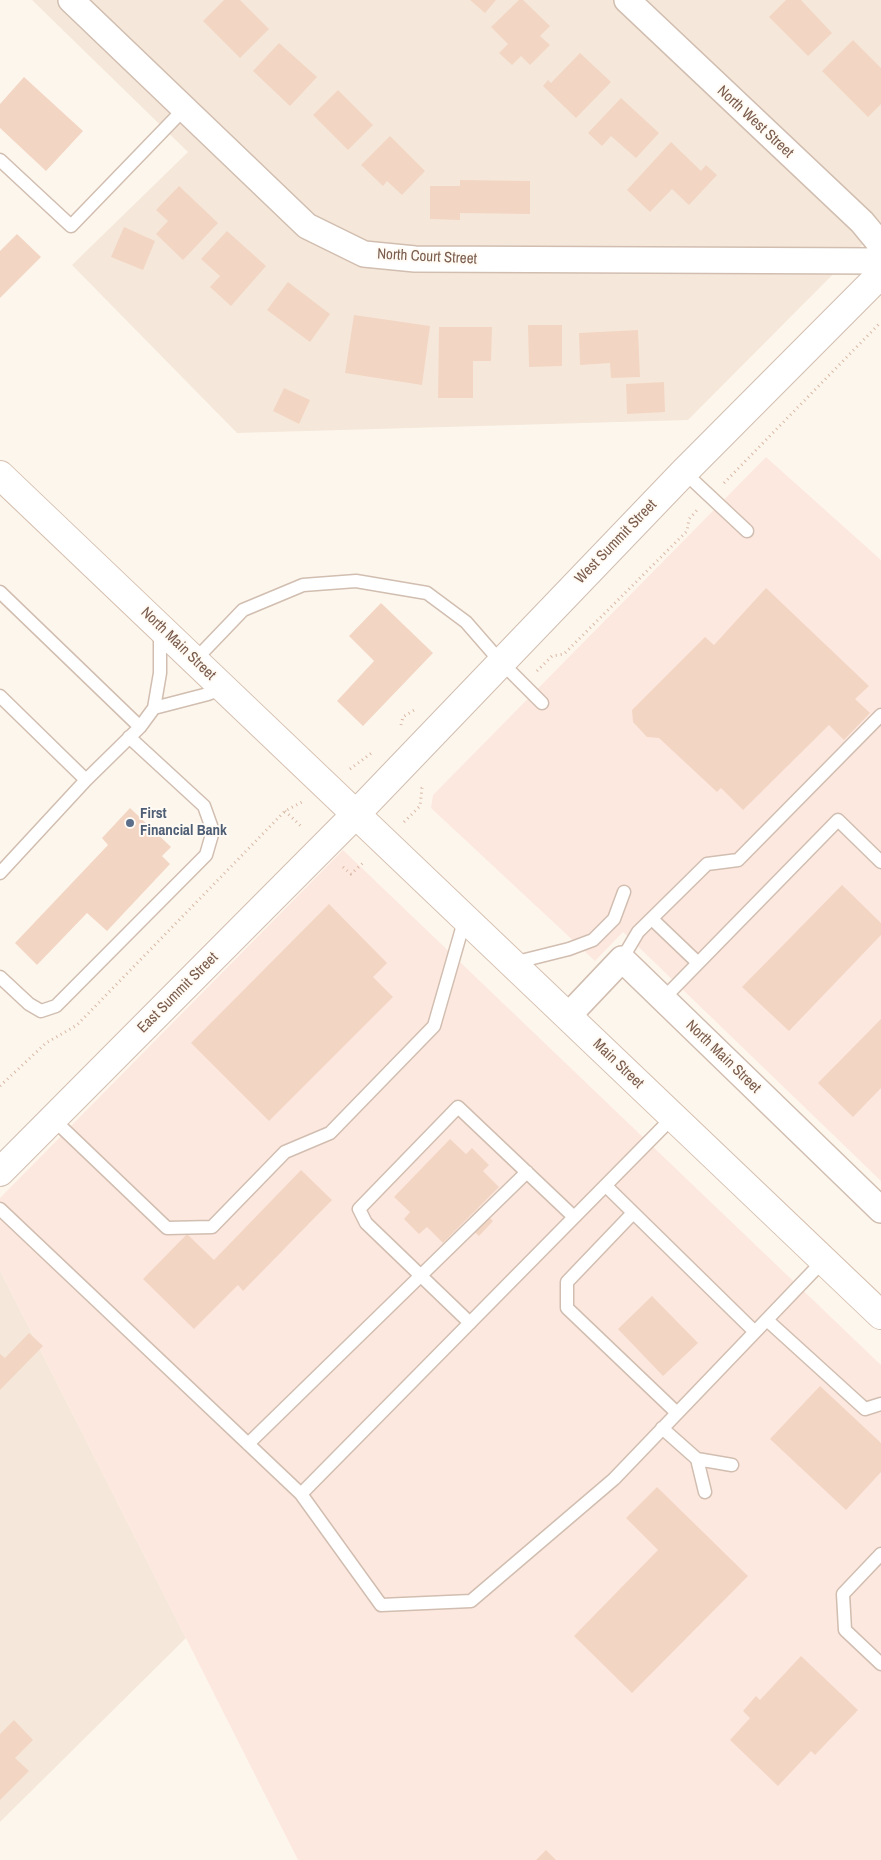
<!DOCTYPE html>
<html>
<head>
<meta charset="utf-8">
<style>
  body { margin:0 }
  canvas { display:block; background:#fdf6ec }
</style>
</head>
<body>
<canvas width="881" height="1860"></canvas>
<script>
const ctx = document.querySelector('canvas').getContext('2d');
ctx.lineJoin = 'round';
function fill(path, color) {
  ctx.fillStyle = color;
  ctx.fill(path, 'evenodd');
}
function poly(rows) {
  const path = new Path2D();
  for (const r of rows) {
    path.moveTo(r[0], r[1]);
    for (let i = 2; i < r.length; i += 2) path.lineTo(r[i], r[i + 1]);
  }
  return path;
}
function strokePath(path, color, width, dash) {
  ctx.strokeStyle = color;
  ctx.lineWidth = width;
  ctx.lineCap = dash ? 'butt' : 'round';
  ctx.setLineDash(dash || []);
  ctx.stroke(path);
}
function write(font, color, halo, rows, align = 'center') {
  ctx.font = font + ' "Archivo Narrow",sans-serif';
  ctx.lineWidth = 4;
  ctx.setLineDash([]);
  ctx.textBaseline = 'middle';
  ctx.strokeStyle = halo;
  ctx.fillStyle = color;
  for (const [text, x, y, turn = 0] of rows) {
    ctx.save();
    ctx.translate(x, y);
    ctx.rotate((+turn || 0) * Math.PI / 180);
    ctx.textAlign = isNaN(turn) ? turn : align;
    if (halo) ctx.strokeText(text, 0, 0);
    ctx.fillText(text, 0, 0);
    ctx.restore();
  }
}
fill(poly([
  [32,0,881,0,881,226,688,420,237,433,72,265,188,152],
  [0,1270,186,1638,0,1822]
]), '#f5e8da');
fill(poly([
  [766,457,881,560,881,1181,623,932,595,961,431,808,433,795],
  [343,850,881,1365,881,1860,298,1860,0,1270,0,1198]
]), '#fde8e0');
fill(poly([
  [224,0,240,0,269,29,240,58,203,21],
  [470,0,496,0,485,13],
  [519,0,523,0,550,26,540,36,550,45,530,65,521,56,512,65,499,53,508,44,491,27],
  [786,0,801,0,832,33,808,56,769,17],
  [853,40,881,68,881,104,868,117,822,71],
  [279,43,317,77,290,106,253,71],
  [580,53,611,82,576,118,543,86,548,80,551,83],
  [24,77,83,131,46,171,0,128,0,104],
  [338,90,373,125,348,150,313,115],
  [621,98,659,133,636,158,611,136,602,146,588,133],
  [390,136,425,171,402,195,387,181,383,186,361,165],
  [671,142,701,171,706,165,717,175,689,205,672,189,650,212,627,190],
  [460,180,530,181,530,214,460,213,460,220,430,219,430,186,460,186],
  [179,186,218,223,183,260,156,234,168,221,156,210],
  [124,227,155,241,143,270,111,257],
  [227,231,266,266,231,306,210,287,220,276,201,259],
  [17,234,41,257,0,298,0,251],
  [288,282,330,314,310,342,267,310],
  [354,315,430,326,422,385,345,373],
  [528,325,562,325,562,366,529,367],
  [439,327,492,327,491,361,473,361,473,398,438,398],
  [638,330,640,377,611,378,610,363,580,365,579,333],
  [664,382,665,412,627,414,626,384],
  [284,388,310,400,299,424,273,411],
  [766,588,869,686,855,699,870,713,844,740,829,725,743,810,721,788,717,792,659,738,647,737,633,722,632,710,705,637,714,645],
  [381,603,433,653,363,726,337,701,374,661,349,636],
  [130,808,171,847,162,856,170,864,107,931,87,913,37,965,15,943,108,845,102,838],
  [842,885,881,923,881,935,789,1031,742,987],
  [329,904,387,963,373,977,393,997,269,1121,191,1043],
  [881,1019,881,1088,853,1117,818,1083],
  [450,1139,466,1154,472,1148,489,1165,483,1171,499,1187,443,1243,427,1227,419,1234,404,1219,410,1212,394,1197],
  [301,1170,332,1200,243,1291,238,1285,194,1329,143,1279,187,1234,214,1260],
  [479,1208,493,1221,479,1236,465,1223],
  [652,1296,698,1343,663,1376,618,1329],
  [29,1333,43,1346,0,1390,0,1354,5,1358],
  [820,1386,881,1443,881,1472,846,1510,770,1439],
  [657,1487,748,1576,632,1693,574,1636,658,1550,626,1518],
  [801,1656,858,1710,815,1755,811,1751,778,1786,730,1740,750,1718,743,1711,756,1696,760,1700],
  [14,1720,33,1740,15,1758,29,1771,0,1800,0,1734],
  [546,1850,556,1860,536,1860]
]), '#f3d5c3');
const service = poly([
  [0,160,71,226,184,109],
  [684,472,747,531],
  [0,592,140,727],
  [195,660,243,610,303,585,356,581,427,593,466,622,500,661,542,703],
  [0,696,86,780],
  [154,708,208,694,224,688],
  [0,873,86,780,140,727,154,708,160,673,160,630],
  [652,919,697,962],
  [622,959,638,932,707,864,738,860,881,715],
  [513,963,569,949,593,940,614,919,624,892],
  [0,977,29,1004,41,1011,56,1006,206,855,213,831,204,806,129,737],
  [663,999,838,820,881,862],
  [53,1119,167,1228,212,1227,285,1152,330,1133,434,1026,465,918],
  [606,1186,755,1332],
  [0,1209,301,1494,381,1605,471,1601,614,1479,824,1260],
  [633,1213,567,1282,567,1308,677,1413],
  [767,1320,865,1409,881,1404],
  [470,1323,366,1223,359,1209,458,1107,574,1217],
  [662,1428,697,1459,732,1465],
  [248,1444,527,1172],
  [697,1459,705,1492],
  [301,1494,673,1117],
  [881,1554,843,1594,845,1630,881,1664]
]);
const minor = poly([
  [71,0,307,226,364,254,415,259,881,261],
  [627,0,862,222,881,245],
  [568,1016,622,959,881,1210]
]);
const tertiary = poly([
  [0,1172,356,814,684,472,881,274]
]);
const secondary = poly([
  [0,475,881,1315]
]);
strokePath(service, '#d1beb0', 15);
strokePath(minor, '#d1beb0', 28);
strokePath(tertiary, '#d1beb0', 30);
strokePath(secondary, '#d6c0b0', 30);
strokePath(poly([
  [724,483,881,322],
  [537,671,552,656,564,654,687,531,689,519,697,510],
  [401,725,403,717,416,709],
  [350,769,373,752],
  [285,811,303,828],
  [404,822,420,806,422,788,424,786],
  [343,867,351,874,364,862],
  [0,1086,46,1043,77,1025,285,811,302,802]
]), '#d9b8a5', 3, [1, 4]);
strokePath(service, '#fff', 12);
strokePath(minor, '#fff', 25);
strokePath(tertiary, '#fff', 28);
strokePath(secondary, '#fff', 28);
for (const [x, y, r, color] of [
  [130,823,5,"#5c6f8a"]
]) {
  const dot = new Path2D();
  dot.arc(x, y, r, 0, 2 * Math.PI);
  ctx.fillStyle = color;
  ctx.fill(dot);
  strokePath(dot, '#fffaf3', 2);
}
write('15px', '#7a5c4d', '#fffaf3', [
  ["North West Street",755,122,43],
  ["North Court Street",427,257,3],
  ["West Summit Street",616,542,-46],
  ["North Main Street",178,644,44],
  ["East Summit Street",178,993,-45],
  ["North Main Street",723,1057,44],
  ["Main Street",618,1064,44]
]);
write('bold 15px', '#4e5e75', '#fffaf3', [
  ["First",140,814],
  ["Financial Bank",140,831]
], 'left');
</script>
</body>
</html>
